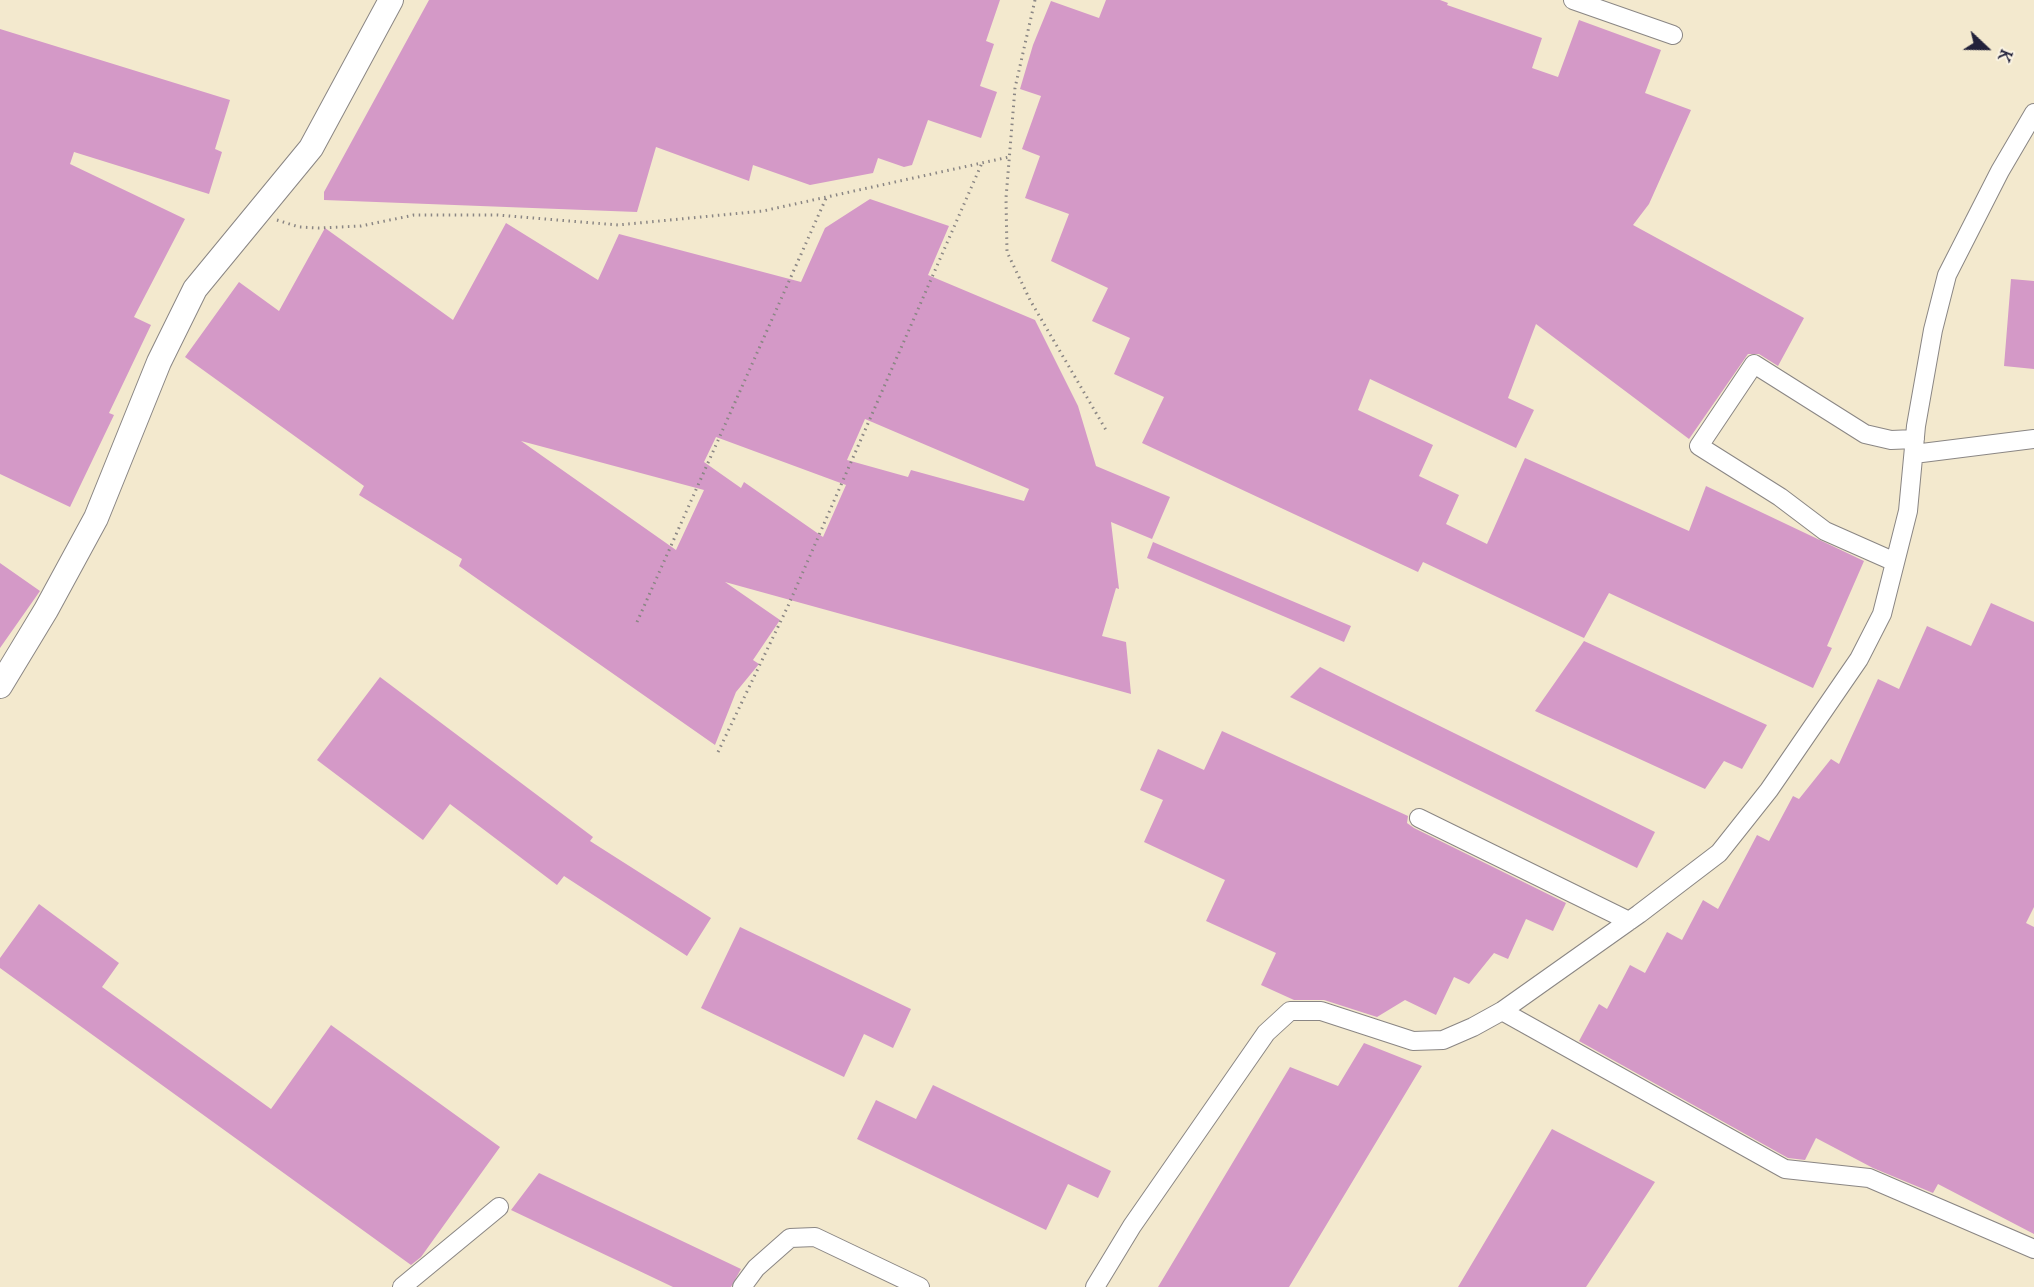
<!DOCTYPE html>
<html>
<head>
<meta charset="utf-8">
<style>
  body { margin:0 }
  #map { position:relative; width:2034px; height:1287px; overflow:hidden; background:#f3e9ce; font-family:"Sorts Mill Goudy",serif }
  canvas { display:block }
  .north { position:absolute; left:1956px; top:18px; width:60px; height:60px; -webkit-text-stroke:4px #fcf5e5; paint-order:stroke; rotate:112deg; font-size:16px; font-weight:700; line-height:24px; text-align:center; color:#22223b }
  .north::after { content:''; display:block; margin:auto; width:21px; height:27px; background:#22223b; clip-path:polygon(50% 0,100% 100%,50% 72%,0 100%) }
</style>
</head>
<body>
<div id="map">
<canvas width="2034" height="1287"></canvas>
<div class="north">K</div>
</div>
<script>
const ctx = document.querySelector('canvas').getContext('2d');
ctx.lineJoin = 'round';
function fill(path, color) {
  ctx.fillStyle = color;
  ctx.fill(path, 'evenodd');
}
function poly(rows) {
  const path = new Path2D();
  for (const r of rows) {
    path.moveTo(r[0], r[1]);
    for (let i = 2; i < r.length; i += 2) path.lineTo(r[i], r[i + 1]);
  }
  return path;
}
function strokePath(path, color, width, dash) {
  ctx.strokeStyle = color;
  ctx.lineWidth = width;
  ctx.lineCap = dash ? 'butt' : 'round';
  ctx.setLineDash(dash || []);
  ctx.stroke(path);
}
fill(poly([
  [429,0,1000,0,986,41,994,44,980,86,997,92,981,138,928,120,912,165,904,167,878,158,873,173,810,185,753,165,749,181,656,147,637,212,324,200,324,192],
  [1106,0,1440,0,1448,3,1447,5,1542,38,1532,68,1558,77,1579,20,1661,50,1645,93,1691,110,1649,204,1633,225,1804,318,1778,366,1759,354,1748,354,1689,439,1536,324,1508,398,1534,410,1516,448,1370,379,1358,410,1433,445,1419,476,1459,495,1446,524,1487,544,1525,458,1689,531,1706,486,1864,561,1827,646,1832,648,1813,688,1609,593,1584,638,1423,562,1418,572,1142,443,1164,397,1114,374,1130,338,1092,321,1108,288,1051,261,1069,214,1025,198,1040,156,1022,149,1041,96,1020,89,1033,45,1051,1,1099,18],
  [0,29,230,100,215,149,222,152,209,194,74,152,70,164,185,219,134,317,151,325,109,413,114,415,70,507,0,474],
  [870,199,949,226,928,275,1035,320,1078,406,1096,466,1170,497,1152,539,1111,522,1119,589,1116,588,1102,636,1126,642,1131,694,725,582,780,620,753,660,759,664,736,692,715,745,459,566,462,559,359,495,364,486,185,357,239,282,279,311,325,228,453,320,506,223,598,280,619,234,801,282,825,228],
  [865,419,1029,489,1024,501,911,470,908,477,847,460],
  [716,437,846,485,823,537,744,482,741,488,704,462],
  [521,441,704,490,676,550],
  [2011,279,2034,281,2034,369,2004,366],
  [1153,542,1351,626,1344,642,1147,558],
  [0,563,40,591,0,648],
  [1991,603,2034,622,2034,907,2026,923,2034,927,2034,1234,1938,1184,1933,1193,1873,1168,1816,1138,1805,1160,1788,1158,1579,1041,1599,1004,1607,1009,1630,965,1645,973,1667,932,1682,940,1703,900,1718,909,1757,835,1769,841,1793,796,1799,799,1831,759,1839,764,1878,679,1899,689,1927,626,1971,646],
  [1584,641,1767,725,1742,769,1724,761,1705,789,1535,711],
  [1320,667,1655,832,1637,868,1290,697],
  [380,677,593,837,590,841,711,918,687,956,564,876,557,885,450,804,423,840,317,760],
  [1222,731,1408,816,1407,823,1414,828,1566,903,1553,931,1526,919,1508,959,1494,953,1469,984,1454,977,1436,1015,1405,1000,1377,1017,1324,1000,1294,1000,1261,985,1276,953,1206,921,1225,880,1144,842,1163,800,1140,790,1158,749,1204,770],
  [39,904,119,963,102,987,271,1109,331,1025,500,1147,421,1257,411,1265,0,968,0,958],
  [740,927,911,1009,893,1048,864,1034,844,1077,701,1008],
  [1364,1043,1422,1066,1289,1287,1158,1287,1290,1067,1338,1086],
  [933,1085,1111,1171,1098,1198,1068,1184,1046,1230,857,1139,876,1100,916,1119],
  [1552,1129,1655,1182,1586,1287,1458,1287],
  [539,1173,741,1269,731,1287,673,1287,511,1210]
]), '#d499c7');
const street = poly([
  [1573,0,1673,35],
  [1914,454,2034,439],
  [1895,562,1825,531,1780,497,1699,446,1754,364,1865,434,1891,440,1915,439],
  [1419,818,1629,921],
  [1502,1011,1785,1169,1869,1178,2034,1249],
  [402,1287,499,1207],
  [742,1287,756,1268,790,1238,815,1237,920,1287],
  [1095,1287,1132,1226,1266,1033,1290,1011,1321,1011,1413,1041,1443,1040,1473,1027,1502,1011,1639,914,1719,853,1769,790,1859,659,1882,614,1908,511,1916,426,1933,330,1947,275,2000,171,2034,113]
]);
const secondary = poly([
  [0,686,46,610,96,518,159,362,195,289,311,148,391,0]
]);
strokePath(street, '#8a8684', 20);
strokePath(secondary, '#8a8684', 26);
strokePath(poly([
  [1035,0,1015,88,1006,198,1007,252,1030,300,1106,430],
  [277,220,299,227,319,228,361,226,414,215,497,215,618,225,763,211,1009,157],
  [637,622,827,196],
  [718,752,788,606,982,163]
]), '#8a8684', 3, [1.5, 4.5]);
strokePath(street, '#fff', 18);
strokePath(secondary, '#fff', 24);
</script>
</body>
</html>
